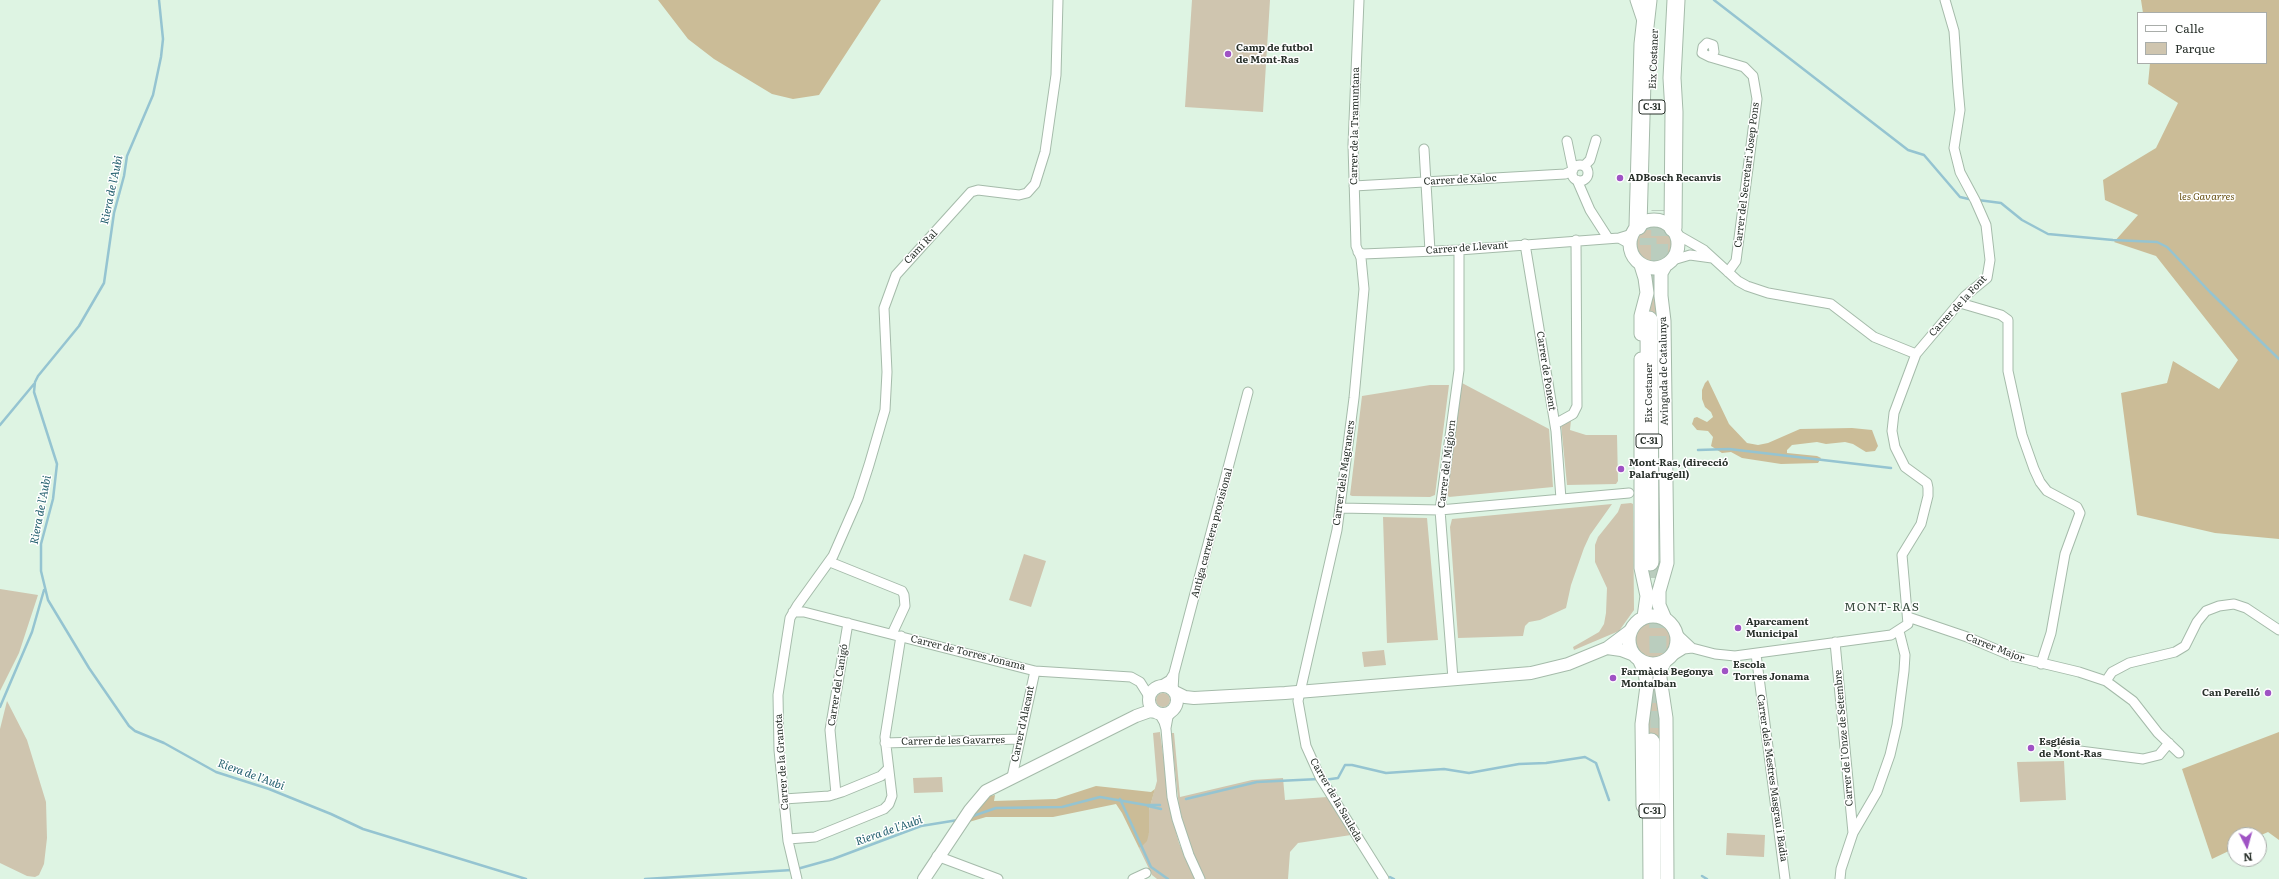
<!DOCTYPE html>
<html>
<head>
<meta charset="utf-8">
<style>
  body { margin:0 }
  #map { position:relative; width:2279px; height:879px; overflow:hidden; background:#def4e3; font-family:Literata,serif }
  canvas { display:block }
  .legend { position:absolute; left:2137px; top:12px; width:130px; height:52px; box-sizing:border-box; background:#fff; border:1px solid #a9adaa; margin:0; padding:5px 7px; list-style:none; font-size:12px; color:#29312b }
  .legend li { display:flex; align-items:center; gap:8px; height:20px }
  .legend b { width:20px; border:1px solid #a9adaa }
  .north { position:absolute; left:2227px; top:827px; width:40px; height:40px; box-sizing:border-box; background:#fff; border:1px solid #a9adaa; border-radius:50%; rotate:174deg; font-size:11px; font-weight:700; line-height:16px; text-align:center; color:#29312b }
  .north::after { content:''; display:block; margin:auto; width:14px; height:18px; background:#9f53c4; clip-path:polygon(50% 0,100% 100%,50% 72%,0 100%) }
</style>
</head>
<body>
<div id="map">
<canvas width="2279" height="879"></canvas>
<ul class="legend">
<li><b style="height:5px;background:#fff"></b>Calle</li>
<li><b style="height:11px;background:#cfc5af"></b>Parque</li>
</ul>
<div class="north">N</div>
</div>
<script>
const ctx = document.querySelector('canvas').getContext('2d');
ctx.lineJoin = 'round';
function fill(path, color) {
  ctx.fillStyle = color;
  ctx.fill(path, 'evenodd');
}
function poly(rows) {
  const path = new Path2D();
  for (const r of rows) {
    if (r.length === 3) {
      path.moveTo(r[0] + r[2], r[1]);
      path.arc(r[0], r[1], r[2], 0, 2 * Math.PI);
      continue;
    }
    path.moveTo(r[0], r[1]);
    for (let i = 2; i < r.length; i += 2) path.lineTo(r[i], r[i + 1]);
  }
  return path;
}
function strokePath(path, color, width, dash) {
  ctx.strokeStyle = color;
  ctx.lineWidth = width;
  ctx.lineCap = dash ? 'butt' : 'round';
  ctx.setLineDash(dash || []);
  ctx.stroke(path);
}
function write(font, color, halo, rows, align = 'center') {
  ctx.font = font + ' Literata,serif';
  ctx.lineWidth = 3;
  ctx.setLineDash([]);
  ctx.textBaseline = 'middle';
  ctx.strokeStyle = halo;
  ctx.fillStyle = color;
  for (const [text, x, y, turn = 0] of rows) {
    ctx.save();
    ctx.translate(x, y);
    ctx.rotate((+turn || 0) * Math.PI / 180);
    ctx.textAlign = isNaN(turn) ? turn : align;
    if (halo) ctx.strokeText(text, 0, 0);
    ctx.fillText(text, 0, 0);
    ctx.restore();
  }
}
fill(poly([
  [1192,0,1270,0,1263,112,1185,107],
  [1655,244,19],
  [1651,281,1656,281,1662,321,1646,321],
  [1462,383,1549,429,1553,487,1449,497,1447,495],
  [1430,385,1449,385,1435,495,1430,497,1352,496,1350,495,1362,396],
  [1571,420,1570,430,1586,435,1617,435,1618,481,1616,484,1567,485,1561,424],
  [1631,503,1633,504,1634,610,1619,631,1574,650,1573,647,1599,632,1604,624,1606,613,1607,588,1595,562,1595,545,1598,537,1618,512,1621,504],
  [1612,504,1590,535,1584,548,1571,585,1566,608,1540,620,1529,622,1525,626,1523,636,1458,638,1450,527,1452,519],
  [1383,517,1427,518,1438,640,1387,643],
  [1024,554,1046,561,1031,607,1009,600],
  [0,589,38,595,19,653,0,691],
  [1654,640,19],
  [1384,650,1386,665,1364,667,1362,652],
  [1651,677,1657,677,1663,743,1647,743],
  [1163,700,7],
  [7,701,27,740,46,802,47,838,44,864,39,875,35,877,27,876,0,863,0,729],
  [1160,732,1171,814,1179,843,1195,879,1157,879,1152,875,1139,848,1149,833,1149,810,1157,781,1153,733],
  [1171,733,1174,733,1180,797,1252,780,1283,778,1285,800,1327,797,1351,835,1298,843,1290,852,1288,879,1205,879,1192,854,1179,807],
  [2064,761,2066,800,2020,802,2017,762],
  [942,777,943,792,914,793,913,778],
  [1727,833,1765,835,1764,857,1726,855]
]), '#cfc5af');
fill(poly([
  [658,0,881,0,819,95,793,99,772,94,714,59,688,39],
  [2141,0,2279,0,2279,539,2215,533,2137,515,2121,393,2167,383,2173,361,2219,389,2238,360,2156,256,2114,242,2138,215,2105,200,2103,180,2156,148,2178,103,2148,84,2150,63,2266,63,2266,13,2143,13],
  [1708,380,1729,424,1747,443,1758,445,1768,443,1800,429,1852,428,1872,430,1878,446,1875,451,1866,452,1853,444,1845,442,1826,444,1817,442,1792,445,1787,450,1787,453,1817,456,1821,458,1818,463,1781,464,1742,458,1731,452,1722,453,1711,446,1713,437,1708,431,1697,430,1692,424,1694,418,1697,417,1707,422,1713,417,1711,412,1705,407,1702,399,1702,390,1705,383],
  [2279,732,2279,840,2268,832,2259,836,2235,835,2235,848,2212,859,2182,769],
  [1096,786,1151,792,1155,789,1149,810,1149,833,1147,841,1142,846,1139,848,1122,813,1116,804,1053,817,986,817,969,822,977,809,990,796,995,795,994,801,1056,799]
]), '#cbbc97');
strokePath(poly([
  [159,0,163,39,161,57,153,95,127,156,124,176,114,213,104,283,79,326,38,376,35,382,34,392,57,464,53,499,41,544,41,571,48,600,89,668,129,726,135,731,164,743,216,772,269,789,331,814,363,829,526,879],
  [1714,0,1908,150,1924,155,1960,197,1973,200],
  [1978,200,2001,203,2022,220,2048,234,2113,240,2157,242,2167,247,2210,292,2279,359],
  [0,425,34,384],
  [1698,450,1729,449,1891,468],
  [0,707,32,632,44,590],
  [1324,780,1338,778,1345,765,1352,765,1386,773,1444,769,1469,773,1519,764,1546,763,1585,757,1596,763,1609,800],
  [1120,799,1151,867,1168,879],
  [1186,799,1257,782,1319,779],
  [1148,806,1161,809],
  [970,817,996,808,1062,807,1100,797,1146,805,1160,805],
  [797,869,833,859,921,826,958,820],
  [1702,876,1707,879],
  [1390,877,1394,879],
  [645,879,792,870]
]), '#95c4d1', 2.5);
strokePath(poly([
  [1648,213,1648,245],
  [1659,286,1660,210],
  [1657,561,1659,744]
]), '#bacdbe', 17, [17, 8]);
const minor = poly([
  [1359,0,1353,145,1356,246,1361,258,1364,289,1354,398,1337,530,1298,701,1306,746,1320,777,1384,879],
  [1635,0,1642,21],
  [1710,57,1702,53,1703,47,1707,43,1713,45,1714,52,1710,57,1744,67,1753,76,1757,99,1736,261,1728,272],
  [1567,141,1573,170],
  [1424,149,1430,251],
  [1580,173,8],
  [1584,166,1590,160,1596,140],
  [1577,180,1590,210,1608,238],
  [1354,186,1565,174,1572,171],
  [1676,234,1704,250,1738,281,1747,286,1768,293,1831,304,1874,337,1916,354],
  [1619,238,1630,244],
  [1525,244,1556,431,1561,499],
  [1358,252,1363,254,1459,250,1619,238,1632,234],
  [1673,260,1690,255,1712,258],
  [1960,303,2001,315,2008,320,2008,371,2022,435,2034,469,2040,482,2047,491,2077,507,2080,513,2065,554,2051,633,2041,664],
  [1555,424,1573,414,1577,406,1576,240],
  [1340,508,1440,510,1629,493],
  [830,562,902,591,904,595,905,606,892,634],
  [793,612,804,612,1035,671,1131,677,1140,682,1150,698],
  [1908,617,1967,637,2012,656,2079,672,2106,681,2133,701,2158,733,2179,753],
  [1676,633,1692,648,1715,654,1735,656,1891,635,1908,624,1902,555,1921,524,1928,496,1928,488,1927,483,1905,467,1895,447,1892,431,1894,413,1916,354,1965,296,1987,278,1990,260,1986,225,1975,200,1960,172,1954,148,1960,110,1958,88,1954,31,1945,0],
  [1835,642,1853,833],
  [1756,654,1785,879],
  [1671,657,1684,649,1692,648],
  [1453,679,1440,510,1459,370,1459,250],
  [2106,681,2112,672,2129,663,2175,652,2185,646,2197,622,2206,611,2219,606,2234,604,2246,608,2279,630],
  [1160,686,1170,680,1173,675],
  [1173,690,1174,673,1248,392],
  [1159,713,1164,722,1166,729,1172,797,1177,819,1189,855,1200,879],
  [1166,728,1168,717,1173,710],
  [885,743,1020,739],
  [2064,749,2143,759,2159,755,2169,743],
  [1012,777,1035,671],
  [836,794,830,730,848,623],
  [784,799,829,796,842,792,881,776,888,769],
  [788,839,815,837,884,809,889,804,892,796,885,737,901,636],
  [937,856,998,879],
  [797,879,788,841,779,750,778,695,790,618,797,606,833,556,858,499,869,465,885,410,887,372,884,308,896,275,971,192,978,190,1019,195,1027,193,1035,184,1045,152,1056,75,1058,0],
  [1133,879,1146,873],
  [1840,879,1841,869,1853,833,1877,792,1890,755,1897,725,1904,671,1905,655,1899,631]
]);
const tertiary = poly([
  [1607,648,1621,650,1634,655],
  [1163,700,14],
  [1175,692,1185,697,1194,698,1285,693,1531,673,1568,664,1607,648,1631,630],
  [924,879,970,810,986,791,1136,716,1150,711,1156,712]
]);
const secondary = poly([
  [1654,244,24],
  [1641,265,1645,278,1647,293,1641,316,1641,334],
  [1641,359,1641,568,1647,596,1644,617],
  [1653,640,24],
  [1665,619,1659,605,1659,591,1667,563,1664,321,1661,296,1661,273,1665,266],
  [1639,659,1645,672,1647,686,1642,724,1643,806],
  [1665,661,1660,670,1660,678,1666,718,1667,879]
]);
const motorway = poly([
  [1638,226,1643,44,1648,0],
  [1673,228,1674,112,1672,78,1676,0],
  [1649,320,1650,562],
  [1651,742,1652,879]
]);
strokePath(minor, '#a5bbaa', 11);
strokePath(tertiary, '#a5bbaa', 14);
strokePath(secondary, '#a5bbaa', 15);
strokePath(motorway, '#a5bbaa', 19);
strokePath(minor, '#fff', 9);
strokePath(tertiary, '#fff', 12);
strokePath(secondary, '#fff', 13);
strokePath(motorway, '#fff', 17);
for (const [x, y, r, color] of [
  [1228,54,4,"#9f53c4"],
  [1620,178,4,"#9f53c4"],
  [1621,469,4,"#9f53c4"],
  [1738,628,4,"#9f53c4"],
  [1725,671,4,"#9f53c4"],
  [1613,678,4,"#9f53c4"],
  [2268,693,4,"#9f53c4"],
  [2031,748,4,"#9f53c4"]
]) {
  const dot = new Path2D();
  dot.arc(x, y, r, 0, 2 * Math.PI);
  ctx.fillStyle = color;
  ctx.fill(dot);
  strokePath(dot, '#fff', 1.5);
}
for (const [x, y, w] of [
  [1652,107,26],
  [1649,441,26],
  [1652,811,26]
]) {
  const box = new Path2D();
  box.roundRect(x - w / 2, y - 7, w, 14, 3);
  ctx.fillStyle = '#fff';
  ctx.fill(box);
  strokePath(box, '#29312b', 1);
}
write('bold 9px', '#29312b', null, [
  ["C-31",1652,107],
  ["C-31",1649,441],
  ["C-31",1652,811]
]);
write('bold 10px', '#29312b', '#fff', [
  ["Camp de futbol",1236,48],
  ["de Mont-Ras",1236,60],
  ["ADBosch Recanvis",1628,178],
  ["Mont-Ras, (direcció",1629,463],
  ["Palafrugell)",1629,475],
  ["Aparcament",1746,622],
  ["Municipal",1746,634],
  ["Escola",1733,665],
  ["Torres Jonama",1733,677],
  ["Farmàcia Begonya",1621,672],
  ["Montalban",1621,684],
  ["Can Perelló",2260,693,"right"],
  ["Església",2039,742],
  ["de Mont-Ras",2039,754]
], 'left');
write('10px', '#29312b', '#fff', [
  ["Eix Costaner",1654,59,-88],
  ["Carrer de la Tramuntana",1355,126,-89],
  ["Carrer del Secretari Josep Pons",1747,175,-83],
  ["Carrer de Xaloc",1460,180,-3],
  ["Camí Ral",921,247,-46],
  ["Carrer de Llevant",1467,248,-4],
  ["Carrer de la Font",1958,306,-47],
  ["Carrer de Ponent",1546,371,81],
  ["Avinguda de Catalunya",1664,371,-91],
  ["Eix Costaner",1649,393,-90],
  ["Carrer del Migjorn",1447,464,-83],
  ["Carrer dels Magraners",1344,473,-82],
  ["Antiga carretera provisional",1212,533,-75],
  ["Carrer Major",1995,648,21],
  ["Carrer de Torres Jonama",968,653,14],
  ["Carrer del Canigó",838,685,-81],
  ["Carrer d'Alacant",1023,724,-78],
  ["Carrer de l'Onze de Setembre",1844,738,-95],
  ["Carrer de les Gavarres",953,741,-1],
  ["Carrer de la Granota",782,762,-94],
  ["Carrer dels Mestres Masgrau i Badia",1772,778,82],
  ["Carrer de la Sauleda",1336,800,60]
]);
write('italic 10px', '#6a5316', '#fff', [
  ["les Gavarres",2207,197]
]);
write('italic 11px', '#215e6d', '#fff', [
  ["Riera de l'Aubi",112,190,-78],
  ["Riera de l'Aubi",41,510,-79],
  ["Riera de l'Aubi",251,775,20],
  ["Riera de l'Aubi",889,831,-19]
]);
ctx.letterSpacing = '1px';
write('12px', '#36483b', '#fff', [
  ["MONT-RAS",1882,607]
]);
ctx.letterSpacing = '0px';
</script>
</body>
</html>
